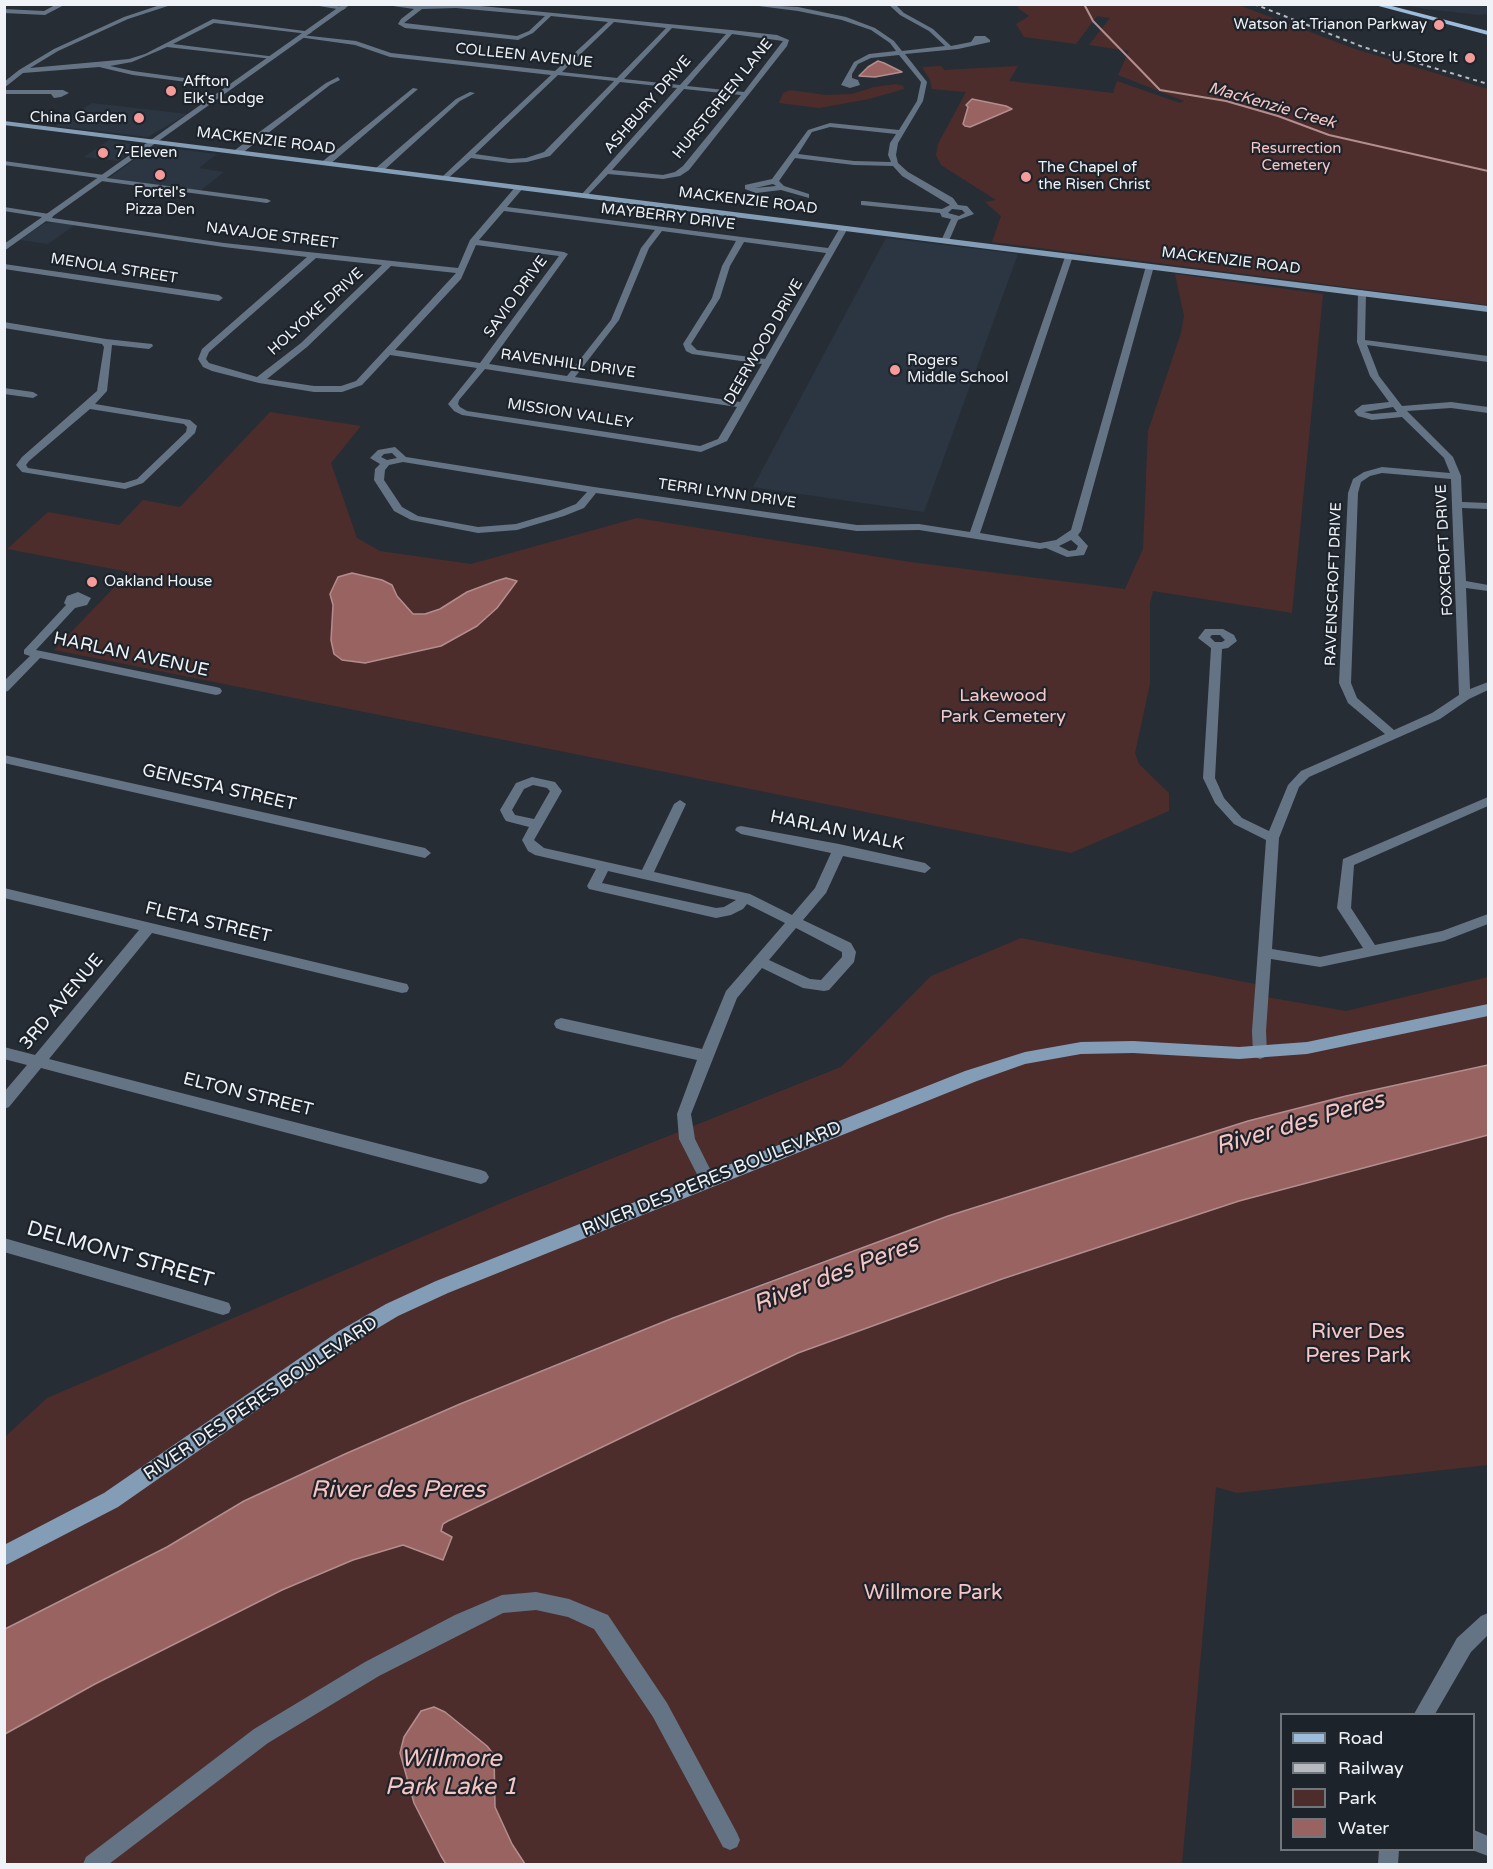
<!DOCTYPE html>
<html>
<head>
<meta charset="utf-8">
<style>
  body { margin:0 }
  #map { position:relative; width:1493px; height:1869px; overflow:hidden; background:#272d34; font-family:"Varela Round",sans-serif }
  canvas { display:block }
  .frame { position:absolute; inset:0; border:6px solid #eff3f8; pointer-events:none }
  .legend { position:absolute; left:1280px; top:1713px; width:195px; height:138px; box-sizing:border-box; background:#1d232a; border:2px solid #71767c; margin:0; padding:8px 10px; list-style:none; font-size:18px; color:#eff3f8 }
  .legend li { display:flex; align-items:center; gap:12px; height:30px }
  .legend b { width:30px; border:2px solid #71767c }
</style>
</head>
<body>
<div id="map">
<canvas width="1493" height="1869"></canvas>
<div class="frame"></div>
<ul class="legend">
<li><b style="height:8px;background:#9cbcde"></b>Road</li>
<li><b style="height:8px;background:#b6bac0"></b>Railway</li>
<li><b style="height:16px;background:#4d2d2c"></b>Park</li>
<li><b style="height:16px;background:#996362"></b>Water</li>
</ul>
</div>
<script>
const ctx = document.querySelector('canvas').getContext('2d');
ctx.lineJoin = 'round';
function fill(path, color) {
  ctx.fillStyle = color;
  ctx.fill(path, 'evenodd');
}
function poly(rows) {
  const path = new Path2D();
  for (const r of rows) {
    path.moveTo(r[0], r[1]);
    for (let i = 2; i < r.length; i += 2) path.lineTo(r[i], r[i + 1]);
  }
  return path;
}
function strokePath(path, color, width, dash) {
  ctx.strokeStyle = color;
  ctx.lineWidth = width;
  ctx.lineCap = dash ? 'butt' : 'round';
  ctx.setLineDash(dash || []);
  ctx.stroke(path);
}
function write(font, color, halo, rows, align = 'center') {
  ctx.font = font + ' "Varela Round",sans-serif';
  ctx.lineWidth = 4.5;
  ctx.setLineDash([]);
  ctx.textBaseline = 'middle';
  ctx.strokeStyle = halo;
  ctx.fillStyle = color;
  for (const [text, x, y, turn = 0] of rows) {
    ctx.save();
    ctx.translate(x, y);
    ctx.rotate((+turn || 0) * Math.PI / 180);
    ctx.textAlign = isNaN(turn) ? turn : align;
    if (halo) ctx.strokeText(text, 0, 0);
    ctx.fillText(text, 0, 0);
    ctx.restore();
  }
}
fill(poly([
  [1403,5,1485,5,1488,6,1488,14,1479,15,1426,9],
  [92,103,187,114,148,137,56,126],
  [109,140,136,145,118,161,84,157],
  [159,147,217,154,199,168,224,172,200,191,109,178,149,149],
  [52,222,75,225,48,244,20,240,43,224],
  [886,238,1018,254,924,512,753,487]
]), '#2b3642');
fill(poly([
  [1019,4,1236,4,1355,49,1488,89,1488,305,992,242,1001,216,985,202,996,200,941,165,936,155,938,144,966,92,932,89,930,80,922,67,941,66,944,70,1018,66,1009,81,1113,93,1117,81,1180,103,1184,101,1118,75,1129,51,1089,45,1110,18,1097,16,1076,44,1024,37,1016,24,1029,16,1018,8],
  [896,84,903,86,904,89,869,99,819,108,779,103,783,93,790,90,826,95,852,94,874,87],
  [1175,274,1323,294,1292,613,1153,591,1150,603,1150,684,1135,753,1139,764,1169,793,1169,811,1071,853,54,650,129,572,7,549,48,512,119,525,143,500,180,507,270,412,361,426,331,463,357,538,380,551,471,564,637,518,910,562,1125,589,1143,549,1148,431,1181,333,1184,316],
  [1021,938,1255,984,1255,995,1346,1011,1488,977,1488,1465,1237,1493,1216,1487,1182,1864,5,1864,4,1734,95,1684,282,1590,353,1560,403,1545,452,1540,452,1537,441,1531,441,1527,465,1511,798,1353,907,1312,1124,1239,1248,1122,948,1216,755,1286,581,1354,460,1404,244,1501,167,1547,5,1629,5,1437,47,1398,506,1201,841,1067,931,976]
]), '#4d2d2c');
const water = poly([
  [878,61,884,63,902,72,875,77,859,76,868,67,878,61],
  [972,99,1006,106,1012,109,970,127,965,126,963,124,968,107,966,105,972,99],
  [352,573,382,580,392,585,397,596,413,614,425,614,440,609,467,592,496,581,506,578,517,581,497,608,477,626,441,646,365,663,342,660,334,654,331,640,333,605,330,594,338,577,352,573],
  [1488,1065,1488,1135,1239,1201,1002,1279,798,1353,448,1521,443,1524,441,1531,452,1537,443,1560,403,1545,353,1560,282,1590,95,1684,5,1734,5,1629,167,1547,244,1501,345,1454,460,1404,673,1318,948,1216,1248,1121,1346,1096,1488,1065],
  [434,1707,445,1712,487,1746,494,1755,495,1807,512,1844,525,1864,446,1864,441,1856,414,1803,400,1753,404,1737,421,1711,434,1707]
]);
fill(water, '#996362');
strokePath(water, '#b38e8f', 1.5);
strokePath(poly([
  [1084,4,1093,21,1160,90,1226,101,1278,116,1329,135,1488,171]
]), '#b38e8f', 2);
fill(poly([
  [57,4,66,4,45,15,4,13,4,9,44,11,57,4],
  [163,4,174,4,128,19,58,51,30,68,129,59,145,54,213,19,312,32,309,34,214,23,173,44,276,57,273,59,167,47,132,62,110,66,133,71,235,85,233,88,133,75,99,67,23,73,4,88,4,82,19,70,54,49,124,17,163,4],
  [307,4,329,4,346,8,343,10,307,4],
  [379,4,460,4,731,30,777,35,789,40,787,46,689,170,680,176,663,179,608,174,585,198,581,196,582,194,677,88,620,82,550,156,527,162,510,163,471,158,446,180,443,180,443,176,551,75,390,57,355,45,298,37,301,35,356,41,391,53,555,71,608,22,551,16,533,33,518,40,405,28,398,24,401,19,414,9,379,4],
  [456,8,545,16,529,31,517,36,404,23,422,9,456,8],
  [614,22,666,28,617,78,562,72,614,22],
  [672,28,726,34,680,85,624,79,672,28],
  [732,34,783,41,744,92,687,86,732,34],
  [558,75,614,81,544,152,526,158,510,159,475,154,558,75],
  [684,89,741,95,683,166,675,172,663,175,612,170,684,89],
  [743,4,798,7,846,17,875,28,894,41,902,51,945,46,929,31,900,15,888,4,895,4,904,13,933,29,951,46,971,42,975,36,985,36,990,40,990,42,958,49,905,54,927,82,923,101,898,143,896,155,898,163,908,172,953,198,958,205,967,206,974,214,958,220,948,243,941,241,951,219,942,217,940,213,861,205,861,201,864,201,942,209,950,205,902,176,893,166,854,165,795,158,779,181,784,186,809,194,809,198,781,190,756,193,745,189,745,185,772,179,808,130,830,123,899,130,917,101,921,82,899,55,871,58,858,64,852,74,852,78,858,80,860,85,850,88,841,85,854,62,869,54,896,51,890,43,871,30,842,20,798,11,743,4],
  [830,127,896,134,890,143,888,155,891,162,854,161,798,154,812,132,830,127],
  [773,184,776,186,755,188,773,184],
  [952,209,962,210,965,213,959,216,948,213,952,209],
  [338,77,340,80,330,85,241,154,235,154,235,150,326,83,338,77],
  [413,88,418,89,329,165,323,165,323,161,413,88],
  [4,90,63,90,69,93,61,97,54,98,51,94,4,94,4,90],
  [470,92,475,93,460,101,382,172,376,172,376,168,456,99,470,92],
  [4,161,104,175,107,178,267,199,271,201,267,203,101,181,98,178,4,165,4,161],
  [517,185,524,187,507,207,828,248,841,226,848,228,727,441,701,452,462,415,454,411,448,404,477,368,390,355,362,385,342,392,314,392,259,383,212,371,203,367,198,359,202,349,307,257,224,247,45,221,41,219,42,217,4,211,4,207,49,214,53,216,52,218,224,243,458,268,470,240,517,185],
  [504,211,655,230,641,248,611,320,567,376,489,364,568,254,564,252,479,240,504,211],
  [662,231,736,241,722,266,712,298,683,344,686,351,692,354,762,364,740,402,575,377,619,320,649,248,662,231],
  [744,242,826,253,765,359,697,350,691,344,720,298,730,266,744,242],
  [476,245,559,256,480,363,395,350,461,279,476,245],
  [316,258,382,265,301,343,257,377,209,363,206,359,209,352,316,258],
  [391,266,456,273,356,381,341,386,314,386,267,379,307,347,391,266],
  [485,369,569,382,737,407,718,439,700,446,467,411,460,407,458,404,459,400,485,369],
  [1066,254,1073,256,980,533,1040,543,1056,540,1071,530,1146,266,1150,264,1154,266,1081,531,1078,535,1088,546,1084,555,1067,557,1046,548,1040,549,919,530,857,531,596,493,584,508,564,516,517,530,478,533,411,520,394,511,374,480,375,469,380,464,370,458,378,450,395,447,406,457,594,487,857,525,919,524,970,532,1066,254],
  [392,453,397,458,387,460,381,457,384,454,392,453],
  [403,462,587,492,576,504,556,512,516,524,478,527,418,516,402,507,384,480,385,470,389,465,403,462],
  [1071,540,1078,546,1076,550,1069,551,1059,546,1071,540],
  [4,264,219,295,223,298,219,301,4,269,4,264],
  [1362,290,1366,293,1365,340,1488,356,1488,362,1367,345,1379,376,1402,406,1451,402,1488,407,1488,413,1451,408,1407,411,1453,457,1461,476,1462,502,1488,503,1488,509,1462,508,1466,581,1488,585,1488,591,1466,588,1470,689,1488,682,1488,690,1469,699,1440,719,1309,777,1299,787,1279,838,1272,949,1320,957,1363,948,1337,908,1343,859,1488,797,1488,806,1354,865,1351,908,1375,945,1442,931,1488,914,1488,924,1444,941,1320,967,1271,959,1266,1031,1267,1053,1265,1057,1260,1059,1255,1057,1253,1053,1252,1031,1266,840,1234,824,1215,803,1203,778,1211,648,1198,638,1205,629,1223,629,1234,635,1237,641,1228,648,1222,649,1215,778,1224,798,1242,818,1269,831,1288,785,1301,771,1385,734,1348,703,1339,683,1348,493,1353,479,1364,472,1382,467,1450,473,1444,458,1402,417,1372,420,1358,416,1354,411,1362,405,1389,402,1370,376,1357,342,1358,293,1362,290],
  [1393,407,1397,412,1372,414,1364,412,1393,407],
  [1382,473,1451,479,1459,695,1432,713,1394,730,1357,698,1351,683,1358,493,1361,482,1370,476,1382,473],
  [1212,635,1220,635,1225,640,1222,642,1215,642,1210,637,1212,635],
  [4,322,106,339,152,344,153,346,149,349,112,345,107,391,95,404,190,420,197,426,195,433,143,483,125,489,22,472,16,465,22,457,97,391,104,347,102,344,4,328,4,322],
  [90,409,184,424,187,427,186,432,137,479,124,483,28,468,26,465,29,461,90,409],
  [4,388,33,392,38,395,33,398,4,394,4,388],
  [78,592,91,598,87,605,75,608,36,650,216,687,220,688,222,691,220,694,216,695,40,658,8,691,4,692,4,681,30,656,24,654,24,650,66,605,64,603,67,596,78,592],
  [4,755,425,848,431,853,425,858,4,763,4,755],
  [532,777,555,782,562,791,534,840,544,848,642,870,674,804,680,800,686,804,654,872,750,894,792,915,815,888,831,853,741,834,735,830,737,827,741,826,839,844,925,863,931,868,925,873,843,856,826,893,803,920,851,943,856,952,854,962,829,990,824,991,803,988,762,968,737,998,691,1114,695,1139,716,1181,713,1186,708,1188,703,1186,679,1139,677,1114,697,1060,561,1030,556,1028,554,1024,556,1020,561,1018,702,1049,726,991,785,923,747,904,743,909,731,915,716,918,589,889,587,886,596,869,535,855,528,851,522,840,529,827,506,821,504,818,500,810,516,783,532,777],
  [533,785,547,788,550,791,534,819,515,815,512,810,524,789,533,785],
  [608,871,736,900,724,907,716,908,602,883,608,871],
  [796,928,842,952,842,957,821,980,810,979,769,960,796,928],
  [4,888,407,984,409,988,407,992,402,993,152,933,49,1059,481,1170,486,1172,489,1177,486,1182,481,1184,41,1068,9,1107,4,1109,4,1092,27,1065,4,1059,4,1047,35,1055,139,930,4,898,4,888],
  [4,1238,223,1301,229,1303,231,1308,229,1313,223,1315,4,1252,4,1238],
  [536,1592,569,1599,608,1615,667,1703,737,1833,740,1840,737,1847,730,1850,723,1847,653,1717,594,1629,568,1617,536,1610,503,1613,379,1676,268,1743,109,1864,83,1864,86,1857,254,1729,365,1662,455,1615,502,1595,536,1592],
  [1488,1613,1488,1635,1471,1652,1435,1714,1414,1714,1457,1638,1481,1616,1488,1613],
  [1474,1830,1488,1836,1488,1856,1472,1850,1474,1850,1474,1830],
  [1379,1850,1399,1850,1398,1864,1378,1864,1379,1850]
]), '#657485');
fill(poly([
  [343,4,351,4,4,251,4,244,343,4]
]), '#657485');
fill(poly([
  [4,121,1488,306,1488,312,4,125,4,121],
  [1488,1004,1488,1016,1307,1054,1239,1059,1133,1053,1081,1054,1025,1064,977,1081,448,1293,398,1316,353,1343,118,1507,4,1566,4,1545,104,1493,339,1331,386,1304,436,1281,965,1071,1025,1052,1081,1042,1133,1041,1239,1047,1307,1042,1488,1004]
]), '#849db7');
fill(poly([
  [1371,4,1384,4,1488,31,1488,35,1371,4]
]), '#9cbcde');
strokePath(poly([
  [1254,4,1363,47,1488,84]
]), '#b6bac0', 2, [4, 4]);
for (const [x, y, r, color] of [
  [1439,25,6,"#f59b9a"],
  [1470,58,6,"#f59b9a"],
  [171,91,6,"#f59b9a"],
  [139,118,6,"#f59b9a"],
  [103,153,6,"#f59b9a"],
  [160,175,6,"#f59b9a"],
  [1026,177,6,"#f59b9a"],
  [895,370,6,"#f59b9a"],
  [92,582,6,"#f59b9a"]
]) {
  const dot = new Path2D();
  dot.arc(x, y, r, 0, 2 * Math.PI);
  ctx.fillStyle = color;
  ctx.fill(dot);
  strokePath(dot, '#1d232a', 2);
}
write('15px', '#eff3f8', '#1d232a', [
  ["Watson at Trianon Parkway",1427,25,"right"],
  ["U Store It",1458,58,"right"],
  ["Affton",183,82],
  ["Elk's Lodge",183,99],
  ["China Garden",127,118,"right"],
  ["7-Eleven",115,153],
  ["The Chapel of",1038,168],
  ["the Risen Christ",1038,185],
  ["Fortel's",160,193,"center"],
  ["Pizza Den",160,210,"center"],
  ["Rogers",907,361],
  ["Middle School",907,378],
  ["Oakland House",104,582]
], 'left');
write('15px', '#eff3f8', '#1d232a', [
  ["COLLEEN AVENUE",524,56,6],
  ["HURSTGREEN LANE",723,99,-51],
  ["ASHBURY DRIVE",648,105,-49],
  ["MACKENZIE ROAD",266,141,7],
  ["MACKENZIE ROAD",748,201,7],
  ["MAYBERRY DRIVE",668,217,7],
  ["NAVAJOE STREET",272,236,7],
  ["MACKENZIE ROAD",1231,261,7],
  ["MENOLA STREET",114,269,9],
  ["SAVIO DRIVE",516,297,-54],
  ["HOLYOKE DRIVE",316,312,-42],
  ["DEERWOOD DRIVE",764,342,-60],
  ["RAVENHILL DRIVE",568,364,8],
  ["MISSION VALLEY",570,414,9],
  ["TERRI LYNN DRIVE",727,494,8],
  ["FOXCROFT DRIVE",1445,550,-93],
  ["RAVENSCROFT DRIVE",1334,584,-88]
]);
write('15px', '#fac6c4', '#1d232a', [
  ["Resurrection",1296,149],
  ["Cemetery",1296,166]
]);
write('italic 16px', '#f9c5c3', '#1d232a', [
  ["MacKenzie Creek",1272,106,16]
]);
write('18px', '#eff3f8', '#1d232a', [
  ["HARLAN AVENUE",131,655,12],
  ["GENESTA STREET",219,788,13],
  ["HARLAN WALK",837,831,12],
  ["FLETA STREET",208,923,13],
  ["3RD AVENUE",62,1002,-50],
  ["ELTON STREET",248,1095,14],
  ["RIVER DES PERES BOULEVARD",712,1179,-22],
  ["RIVER DES PERES BOULEVARD",261,1399,-34]
]);
write('18px', '#fac6c4', '#1d232a', [
  ["Lakewood",1003,696],
  ["Park Cemetery",1003,717]
]);
write('21px', '#eff3f8', '#1d232a', [
  ["DELMONT STREET",120,1255,16]
]);
write('21px', '#fac6c4', '#1d232a', [
  ["River Des",1358,1332],
  ["Peres Park",1358,1356],
  ["Willmore Park",933,1593]
]);
write('italic 24px', '#f9c5c3', '#1d232a', [
  ["River des Peres",1300,1124,-16],
  ["River des Peres",836,1275,-21],
  ["River des Peres",398,1491],
  ["Willmore",451,1760],
  ["Park Lake 1",451,1788]
]);
</script>
</body>
</html>
